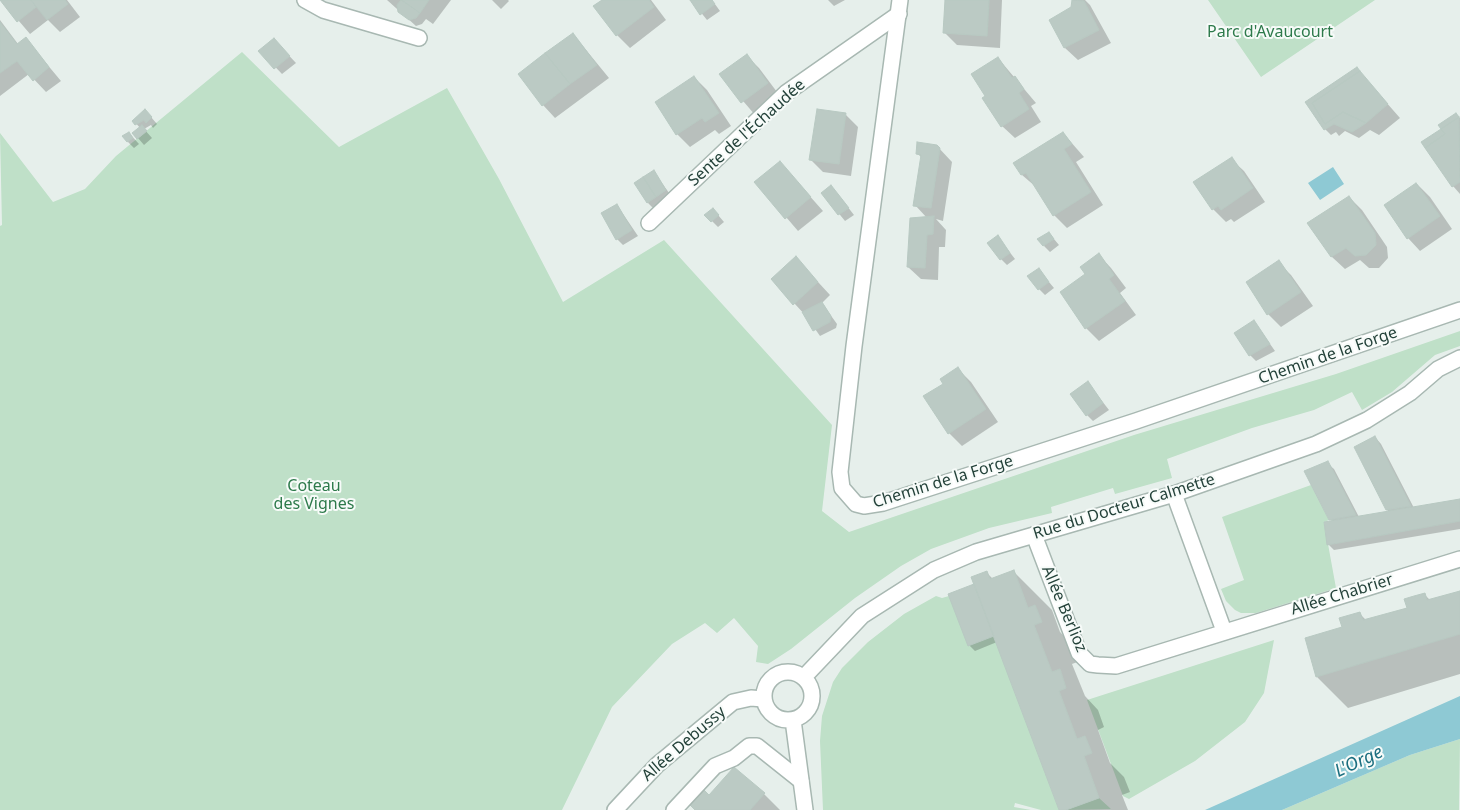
<!DOCTYPE html>
<html>
<head>
<meta charset="utf-8">
<style>
  body { margin:0 }
  canvas { display:block; background:#e6efeb }
</style>
</head>
<body>
<canvas width="1460" height="810"></canvas>
<script>
const ctx = document.querySelector('canvas').getContext('2d');
ctx.lineJoin = 'round';
function fill(path, color) {
  ctx.fillStyle = color;
  ctx.fill(path, 'evenodd');
}
function poly(rows) {
  const path = new Path2D();
  for (const r of rows) {
    if (r.length === 3) {
      path.moveTo(r[0] + r[2], r[1]);
      path.arc(r[0], r[1], r[2], 0, 2 * Math.PI);
      continue;
    }
    path.moveTo(r[0], r[1]);
    for (let i = 2; i < r.length; i += 2) path.lineTo(r[i], r[i + 1]);
  }
  return path;
}
function strokePath(path, color, width, dash) {
  ctx.strokeStyle = color;
  ctx.lineWidth = width;
  ctx.lineCap = dash ? 'butt' : 'round';
  ctx.setLineDash(dash || []);
  ctx.stroke(path);
}
function write(font, color, halo, rows, align = 'center') {
  ctx.font = font + ' "Noto Sans",sans-serif';
  ctx.lineWidth = 4;
  ctx.setLineDash([]);
  ctx.textBaseline = 'middle';
  ctx.strokeStyle = halo;
  ctx.fillStyle = color;
  for (const [text, x, y, turn = 0] of rows) {
    ctx.save();
    ctx.translate(x, y);
    ctx.rotate((+turn || 0) * Math.PI / 180);
    ctx.textAlign = isNaN(turn) ? turn : align;
    if (halo) ctx.strokeText(text, 0, 0);
    ctx.fillText(text, 0, 0);
    ctx.restore();
  }
}
fill(poly([
  [1208,0,1375,0,1261,77],
  [242,52,339,147,447,88,499,179,563,302,664,240,832,425,822,511,849,532,1134,435,1336,374,1460,331,1460,346,1435,355,1392,392,1362,410,1352,392,1314,410,1252,428,1167,459,1172,478,1115,494,1113,488,1051,507,1052,513,989,528,931,549,901,566,855,598,791,649,768,664,756,662,758,646,734,618,717,633,705,623,672,644,612,707,562,810,0,810,0,226,2,225,0,133,53,202,85,189,116,156],
  [1311,485,1329,520,1324,522,1336,588,1256,613,1241,613,1235,610,1226,601,1221,589,1244,580,1222,517],
  [936,596,942,598,949,596,994,636,1059,810,1041,810,1015,803,1014,807,1031,810,823,810,820,741,822,716,833,682,842,668,868,642,904,614],
  [1274,640,1264,693,1245,722,1195,761,1129,799,1123,796,1087,700],
  [1460,739,1459,810,1282,810,1410,755],
  [1099,798,1111,809,1066,810]
]), '#bfe0c8');
fill(poly([
  [1333,167,1344,184,1320,200,1308,183],
  [1460,696,1460,739,1410,755,1282,810,1205,810]
]), '#8ec9d4');
fill(poly([
  [1,0,67,0,80,17,60,32,48,20,30,34],
  [387,0,451,0,433,24,426,19,422,24,416,26],
  [492,0,508,0,509,1,501,9],
  [604,0,651,0,666,20,630,48,617,35],
  [691,0,712,0,720,11,707,20],
  [828,0,845,0,834,6],
  [946,0,1002,0,1000,48,957,45,944,32],
  [1073,0,1085,0,1090,5,1111,43,1078,60,1065,48,1050,20,1072,8],
  [0,20,18,44,26,39,61,81,46,92,29,74,0,96],
  [573,34,609,78,555,118,543,105],
  [280,46,296,63,282,74,260,51],
  [746,55,759,68,780,96,755,115,721,75],
  [998,58,1036,103,1031,106,1041,122,1015,138,1002,126,987,96],
  [1357,69,1400,118,1379,135,1370,130,1359,138,1345,131,1339,136,1336,132,1331,135,1325,129],
  [694,77,707,90,731,126,719,134,715,130,690,147,677,134],
  [1456,114,1460,118,1460,194,1453,186,1442,129],
  [846,115,858,127,851,176,823,172,810,159],
  [151,117,157,124,153,128,151,125,144,129,152,138,144,145,138,138,140,128,134,121],
  [129,133,139,144,134,148,128,142],
  [1063,133,1084,157,1076,162,1103,205,1067,228,1054,215,1036,187,1022,175,1014,163],
  [937,146,952,162,943,221,936,219,946,230,945,247,939,247,938,280,921,279,908,267,927,218,915,205,922,158,917,153],
  [1231,159,1244,171,1265,202,1234,222,1231,219,1226,222,1213,209],
  [654,172,672,197,654,209,648,203],
  [792,176,823,211,798,231,756,182],
  [1417,184,1430,197,1452,229,1420,251,1408,238,1386,205],
  [837,193,854,215,845,221,823,194],
  [1349,197,1362,210,1387,247,1388,258,1379,268,1369,268,1360,260,1345,269,1332,257,1309,223],
  [617,205,638,236,623,245,617,239],
  [713,209,724,222,718,227,706,215],
  [1049,233,1059,245,1050,252,1044,246],
  [998,237,1015,259,1007,265,1001,259],
  [1099,255,1111,268,1126,288,1120,293,1136,315,1099,341,1086,328,1087,274],
  [796,258,830,295,822,303,837,324,836,328,820,336,806,316,772,279],
  [1278,262,1291,275,1313,306,1281,327,1268,314,1247,283],
  [1039,270,1054,288,1045,295,1039,289],
  [1254,321,1275,351,1256,361,1250,355],
  [958,369,971,382,998,422,962,446,949,433,945,384],
  [1088,383,1109,410,1093,421,1087,415],
  [1375,437,1381,444,1414,508,1460,500,1460,529,1334,550,1328,544,1333,522,1330,519,1327,463,1334,469,1359,517,1389,512,1387,510],
  [1013,571,1052,610,1060,632,1074,646,1080,661,1072,664,1085,696,1098,710,1104,727,1098,730,1110,763,1124,777,1130,792,1122,795,1128,810,1061,810,997,642,975,651,969,645,976,585,987,573,993,579],
  [1460,592,1460,674,1348,708,1317,677,1307,639,1344,628,1360,614,1366,620,1408,608,1424,594,1431,601],
  [764,794,780,810,696,810,710,796]
]), '#0003');
const building = poly([
  [0,0,31,0,36,7,17,22,0,0],
  [31,0,65,0,68,4,47,20,31,0],
  [401,0,420,13,416,18,409,20,398,12,397,5,401,0],
  [402,0,429,0,420,13,402,0],
  [602,0,649,0,654,7,616,36,593,6,602,0],
  [690,0,712,0,715,4,700,15,690,0],
  [945,0,989,0,987,36,943,33,945,0],
  [1072,0,1084,1,1099,30,1064,48,1049,20,1071,7,1072,0],
  [0,22,17,44,26,37,49,67,33,81,17,61,0,73,0,22],
  [573,33,597,65,570,84,545,53,573,33],
  [274,38,290,56,274,69,258,51,274,38],
  [545,53,570,84,542,106,518,74,545,53],
  [747,54,768,83,741,103,719,74,747,54],
  [998,57,1012,78,1015,76,1024,89,1019,93,1029,109,1001,127,982,98,985,96,971,74,998,57],
  [1357,67,1360,71,1312,103,1325,124,1343,112,1366,123,1352,132,1334,124,1324,130,1305,102,1357,67],
  [1360,71,1388,104,1366,123,1343,112,1325,124,1312,103,1360,71],
  [694,76,719,113,705,122,702,118,676,135,655,102,694,76],
  [145,109,152,117,146,123,144,120,135,125,132,121,145,109],
  [817,109,846,113,839,164,809,160,817,109],
  [1456,113,1459,117,1441,129,1438,125,1456,113],
  [1459,117,1460,182,1452,187,1425,148,1445,134,1441,129,1459,117],
  [142,125,147,131,137,139,132,133,142,125],
  [1441,129,1445,134,1425,148,1421,142,1441,129],
  [129,132,133,138,127,142,122,136,129,132],
  [1063,132,1072,144,1064,149,1091,192,1053,216,1026,173,1021,175,1013,163,1063,132],
  [917,142,937,145,940,148,931,208,913,206,921,155,916,154,917,142],
  [1232,157,1253,188,1221,210,1218,206,1212,210,1193,182,1232,157],
  [780,161,811,197,785,219,754,182,780,161],
  [654,170,666,190,656,197,643,177,654,170],
  [643,177,656,197,647,203,634,183,643,177],
  [1416,183,1440,216,1407,239,1384,205,1416,183],
  [831,185,849,208,838,215,821,193,831,185],
  [1349,196,1375,233,1376,245,1366,255,1355,256,1346,248,1331,257,1307,223,1349,196],
  [617,204,632,230,616,240,601,213,617,204],
  [713,208,719,215,711,222,704,215,713,208],
  [934,216,933,234,927,235,925,268,907,267,910,218,934,216],
  [1049,232,1054,239,1043,246,1037,239,1049,232],
  [998,235,1010,253,1000,260,987,243,998,235],
  [1099,253,1114,275,1109,279,1125,301,1085,329,1060,292,1085,274,1080,267,1099,253],
  [796,256,818,282,793,305,771,279,796,256],
  [1279,260,1301,292,1267,315,1246,282,1279,260],
  [1039,268,1049,282,1038,290,1027,276,1039,268],
  [822,302,831,316,830,322,813,331,802,312,822,302],
  [1254,320,1270,344,1249,356,1234,333,1254,320],
  [958,367,986,409,948,434,923,396,943,384,940,379,958,367],
  [1088,381,1103,403,1086,416,1070,394,1088,381],
  [1375,436,1411,506,1386,510,1354,447,1375,436],
  [1328,461,1356,515,1329,520,1304,471,1328,461],
  [1460,499,1460,521,1327,545,1324,522,1460,499],
  [1014,570,1028,608,1035,605,1042,622,1034,625,1052,672,1060,669,1066,688,1059,691,1077,739,1085,736,1092,753,1084,756,1099,798,1066,810,1059,810,971,577,987,571,990,579,1014,570],
  [974,584,994,636,968,646,948,594,974,584],
  [1460,591,1460,634,1316,677,1305,638,1342,627,1339,618,1360,612,1363,620,1407,608,1404,599,1414,596,1425,593,1427,600,1460,591],
  [734,767,765,793,750,810,695,810,689,804,703,789,709,795,734,767]
]);
fill(building, '#bbcac4');
strokePath(building, '#b8c9c2', 1);
const lane = poly([
  [305,0,323,10,419,38],
  [649,223,786,93,899,14],
  [1174,494,1224,631],
  [1034,535,1079,653,1090,664,1098,665,1116,666,1460,559],
  [615,810,657,765,733,702,751,698,763,699],
  [674,810,715,766,734,758,749,746,757,746,801,781]
]);
const street = poly([
  [900,0,854,346,840,472,842,488,856,504,864,506,883,503,1136,421,1460,310],
  [788,696,24],
  [804,677,862,616,934,570,976,552,1174,494,1316,444,1367,420,1410,393,1438,369,1460,358],
  [793,720,805,810]
]);
strokePath(lane, '#a8b8b2', 18);
strokePath(street, '#a8b8b2', 18);
strokePath(lane, '#fff', 15);
strokePath(street, '#fff', 15);
write('16px', '#2d7a4b', '#f7fbf9', [
  ["Parc d'Avaucourt",1270,32],
  ["Coteau",314,486],
  ["des Vignes",314,504]
]);
write('16px', '#24423a', '#f7fbf9', [
  ["Sente de l'Échaudée",747,133,-42],
  ["Chemin de la Forge",1328,356,-19],
  ["Chemin de la Forge",943,482,-17],
  ["Rue du Docteur Calmette",1124,507,-17],
  ["Allée Chabrier",1342,595,-17],
  ["Allée Berlioz",1064,609,67],
  ["Allée Debussy",684,744,-41]
]);
write('italic 18px', '#1c6f80', '#f7fbf9', [
  ["L'Orge",1359,762,-25]
]);
</script>
</body>
</html>
